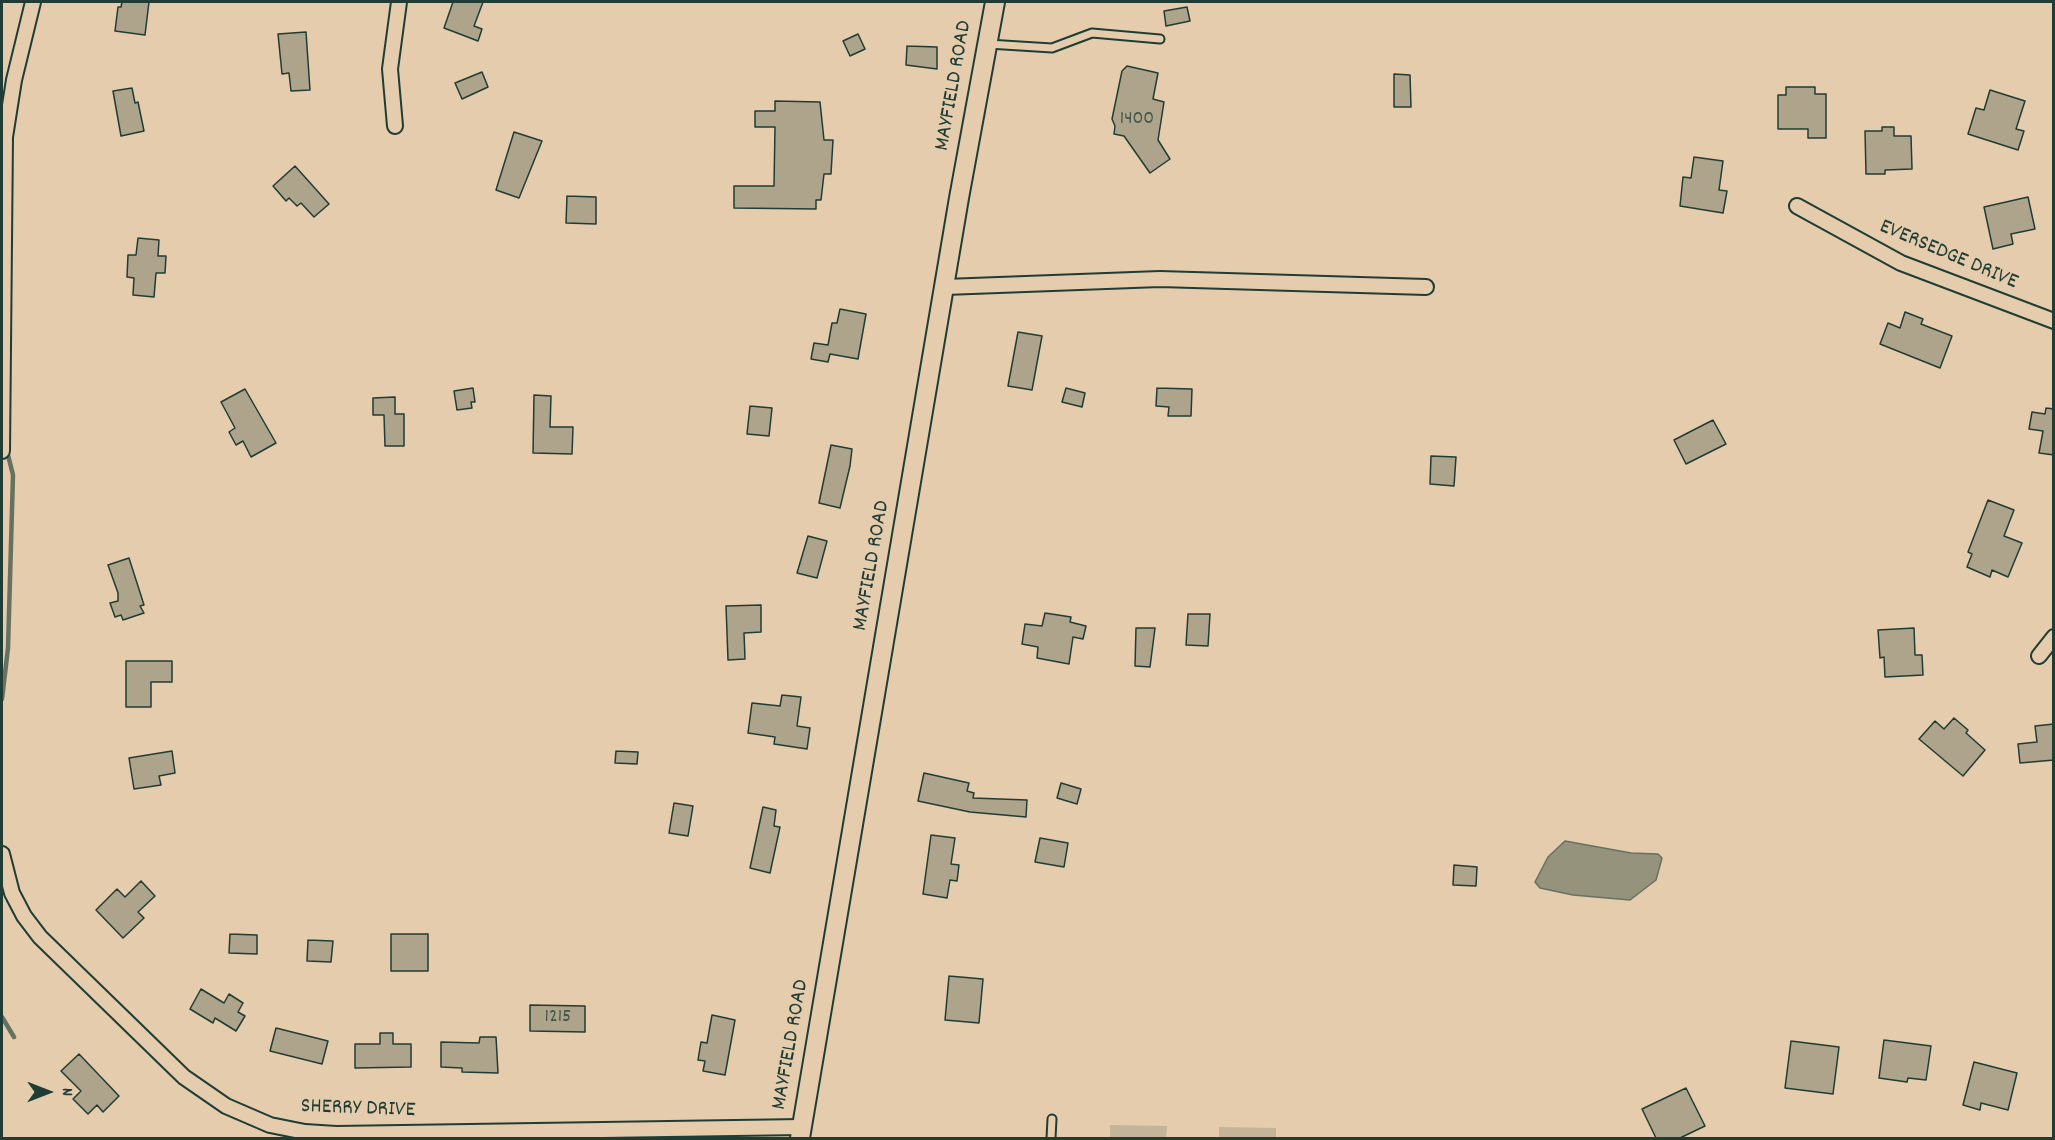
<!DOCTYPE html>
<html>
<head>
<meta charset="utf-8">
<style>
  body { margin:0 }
  #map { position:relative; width:2055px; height:1140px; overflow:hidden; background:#e4ccad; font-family:Dekko,sans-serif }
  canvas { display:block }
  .frame { position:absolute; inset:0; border:3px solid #1f3d34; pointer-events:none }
  .north { position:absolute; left:18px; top:1062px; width:60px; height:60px; -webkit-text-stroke:4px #e4ccad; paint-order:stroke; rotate:90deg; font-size:16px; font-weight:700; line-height:24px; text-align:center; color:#1f3d34 }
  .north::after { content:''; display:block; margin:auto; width:21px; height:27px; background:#1f3d34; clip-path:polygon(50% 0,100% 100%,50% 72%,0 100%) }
</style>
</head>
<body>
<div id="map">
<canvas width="2055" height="1140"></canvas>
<div class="frame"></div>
<div class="north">N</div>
</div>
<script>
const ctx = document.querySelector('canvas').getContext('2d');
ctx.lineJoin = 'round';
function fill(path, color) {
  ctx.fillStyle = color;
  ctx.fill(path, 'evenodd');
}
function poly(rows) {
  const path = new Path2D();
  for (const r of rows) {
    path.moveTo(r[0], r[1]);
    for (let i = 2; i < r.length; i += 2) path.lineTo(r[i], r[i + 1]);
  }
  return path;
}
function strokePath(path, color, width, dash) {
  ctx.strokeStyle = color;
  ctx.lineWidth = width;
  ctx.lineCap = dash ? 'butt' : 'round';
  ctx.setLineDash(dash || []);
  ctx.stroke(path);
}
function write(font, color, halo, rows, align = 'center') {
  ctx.font = font + ' Dekko,sans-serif';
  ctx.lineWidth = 4.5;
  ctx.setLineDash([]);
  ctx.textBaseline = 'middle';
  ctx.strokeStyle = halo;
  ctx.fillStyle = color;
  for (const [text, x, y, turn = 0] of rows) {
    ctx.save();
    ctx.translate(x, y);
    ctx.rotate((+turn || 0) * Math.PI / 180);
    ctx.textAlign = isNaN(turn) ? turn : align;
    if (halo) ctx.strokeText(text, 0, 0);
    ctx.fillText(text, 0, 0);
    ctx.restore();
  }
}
fill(poly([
  [1110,1125,1167,1126,1166,1138,1110,1138],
  [1219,1127,1276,1128,1276,1138,1219,1138]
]), '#c4b49a');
const water = poly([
  [1565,841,1631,853,1658,854,1662,858,1656,880,1630,900,1573,895,1540,888,1535,882,1548,857,1565,841]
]);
fill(water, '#96937d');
strokePath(water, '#667160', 1.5);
strokePath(poly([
  [2,699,8,648,13,475,7,451],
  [2,1017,14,1037]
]), '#667160', 4.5);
const building = poly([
  [122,2,149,2,145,35,115,31,118,7,121,7,122,2],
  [453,2,483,2,474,26,482,29,478,41,444,28,453,2],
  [1187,7,1190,21,1166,26,1164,11,1187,7],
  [306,32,310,90,291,91,289,73,282,74,278,34,306,32],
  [858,34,865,49,850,56,843,41,858,34],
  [907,46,937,47,937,69,906,65,907,46],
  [1127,66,1158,73,1153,99,1164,102,1158,140,1170,159,1150,173,1124,136,1114,134,1115,126,1112,119,1122,71,1127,66],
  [482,72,488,87,462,99,455,83,482,72],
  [1394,74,1410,75,1411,107,1394,107,1394,74],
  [1786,87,1815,87,1815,94,1826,94,1826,138,1808,138,1808,129,1778,129,1778,95,1786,95,1786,87],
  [132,88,135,103,138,102,144,131,121,136,113,91,132,88],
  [1990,90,2025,101,2016,129,2024,131,2018,150,1968,134,1976,108,1984,110,1990,90],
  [775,101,820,102,824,140,833,140,831,174,824,174,821,200,816,200,816,209,734,208,734,186,774,186,775,127,755,127,755,111,775,111,775,101],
  [1882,127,1894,127,1894,136,1911,136,1912,169,1885,170,1885,174,1866,174,1865,131,1882,131,1882,127],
  [514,132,542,141,519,198,496,190,514,132],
  [1694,157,1723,161,1719,190,1727,191,1723,213,1680,206,1683,177,1691,178,1694,157],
  [295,166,329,204,314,217,301,203,297,206,289,198,286,201,273,186,295,166],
  [567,196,596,197,596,224,566,223,567,196],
  [2028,197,2035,229,2011,234,2013,244,1993,249,1984,207,2028,197],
  [138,238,159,240,158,256,166,256,165,273,156,273,154,297,133,295,134,278,127,277,128,255,136,255,138,238],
  [840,309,866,314,858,359,830,354,828,362,811,359,814,343,828,345,832,323,837,323,840,309],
  [1905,312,1923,319,1921,324,1952,336,1940,368,1880,344,1888,323,1900,328,1905,312],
  [1018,332,1042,336,1032,390,1008,386,1018,332],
  [473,388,475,402,471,402,472,408,457,410,454,391,473,388],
  [1066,388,1085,393,1082,407,1062,402,1066,388],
  [1157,388,1192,389,1191,416,1168,416,1169,407,1156,406,1157,388],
  [245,389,276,443,251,457,243,441,236,445,229,432,235,428,221,402,245,389],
  [534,395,551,396,550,427,573,427,572,454,533,453,534,395],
  [395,397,395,414,404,414,404,446,385,446,384,415,373,415,373,398,395,397],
  [750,406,772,408,769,436,747,434,750,406],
  [2046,408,2054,409,2054,455,2039,453,2043,431,2029,429,2032,412,2045,414,2046,408],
  [1713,420,1726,444,1686,464,1674,440,1713,420],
  [831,445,852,449,850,466,840,508,819,503,831,445],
  [1431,456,1456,457,1454,486,1430,484,1431,456],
  [1988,500,2014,510,2004,536,2022,543,2008,577,1992,570,1990,577,1967,567,1972,554,1968,552,1988,500],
  [808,536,827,541,817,578,797,573,808,536],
  [129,558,144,605,140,606,144,613,123,620,121,615,115,617,110,603,118,601,118,593,108,565,129,558],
  [761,605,761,632,744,633,745,659,728,660,726,606,761,605],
  [1045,613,1071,617,1070,622,1086,626,1083,639,1073,637,1069,664,1037,658,1038,647,1022,644,1025,624,1042,626,1045,613],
  [1188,614,1210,614,1208,646,1186,645,1188,614],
  [1136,628,1155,628,1150,667,1135,666,1136,628],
  [1914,628,1915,655,1922,655,1923,675,1885,677,1884,657,1880,658,1878,630,1914,628],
  [126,661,172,661,172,682,151,682,151,707,126,707,126,661],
  [782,695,801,697,797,726,810,728,807,749,774,744,775,737,748,733,752,703,780,706,782,695],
  [1954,718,1968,730,1966,733,1985,750,1963,776,1919,739,1935,721,1944,729,1954,718],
  [2054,724,2054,760,2020,763,2018,744,2037,742,2035,726,2054,724],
  [172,751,175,773,159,776,161,785,134,789,129,758,172,751],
  [616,751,638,752,637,764,615,763,616,751],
  [924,773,969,783,967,791,974,793,973,798,1027,800,1026,817,970,812,918,801,924,773],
  [1061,783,1081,789,1077,804,1057,798,1061,783],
  [674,803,693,806,688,836,669,833,674,803],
  [763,807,776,810,774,826,780,827,770,873,750,868,763,807],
  [931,835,955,838,951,864,959,865,957,881,950,880,947,898,923,894,931,835],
  [1040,838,1068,843,1064,867,1035,862,1040,838],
  [1454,865,1477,867,1476,886,1453,885,1454,865],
  [141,881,155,896,138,912,144,918,123,938,96,910,117,889,125,897,141,881],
  [230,934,257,935,257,954,229,953,230,934],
  [391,934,428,934,428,971,391,971,391,934],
  [308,940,333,941,331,962,307,961,308,940],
  [949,976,983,979,979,1023,945,1020,949,976],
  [201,989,224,1003,229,994,243,1003,238,1012,245,1016,236,1031,215,1018,213,1023,190,1009,201,989],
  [530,1005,585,1006,585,1032,530,1031,530,1005],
  [712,1015,735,1020,725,1075,703,1071,705,1061,698,1060,701,1042,707,1043,712,1015],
  [276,1028,328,1041,322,1064,270,1051,276,1028],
  [380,1033,393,1033,393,1044,411,1044,411,1067,355,1068,355,1044,380,1044,380,1033],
  [480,1037,496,1037,498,1073,462,1072,462,1068,441,1067,441,1042,479,1043,480,1037],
  [1884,1040,1931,1046,1926,1080,1908,1078,1907,1082,1879,1078,1884,1040],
  [1791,1041,1839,1047,1833,1094,1785,1088,1791,1041],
  [79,1054,119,1096,103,1112,97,1105,88,1114,73,1099,81,1091,61,1071,79,1054],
  [1974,1062,2017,1073,2008,1110,1981,1103,1980,1110,1963,1105,1974,1062],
  [1686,1088,1705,1126,1680,1138,1656,1138,1642,1109,1686,1088]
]);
fill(building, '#aea38b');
strokePath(building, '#1f3d34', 1.5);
const lane = poly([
  [988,44,1052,48,1092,33,1160,39],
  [1051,1138,1052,1119]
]);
const street = poly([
  [395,126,390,69,399,2],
  [1797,206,1901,263,2054,321],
  [945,287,1160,279,1426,287],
  [2,451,5,137,14,80,33,2],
  [2039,656,2054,637],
  [2,854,12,893,24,916,40,937,184,1077,226,1106,270,1125,305,1132,336,1134,802,1127]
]);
const secondary = poly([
  [800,1138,959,198,995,2]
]);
strokePath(lane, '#1f3d34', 11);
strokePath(street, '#1f3d34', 18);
strokePath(secondary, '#1f3d34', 22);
strokePath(lane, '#e4ccad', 7);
strokePath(street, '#e4ccad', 14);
strokePath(secondary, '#e4ccad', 18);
write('20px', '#43564a', null, [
  ["1400",1137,120],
  ["1215",558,1018]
]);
write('22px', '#1f3d34', '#e4ccad', [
  ["MAYFIELD ROAD",955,86,-80],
  ["EVERSEDGE DRIVE",1948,256,23],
  ["MAYFIELD ROAD",873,566,-80],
  ["MAYFIELD ROAD",792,1045,-80],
  ["SHERRY DRIVE",358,1110,2]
]);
</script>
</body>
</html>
